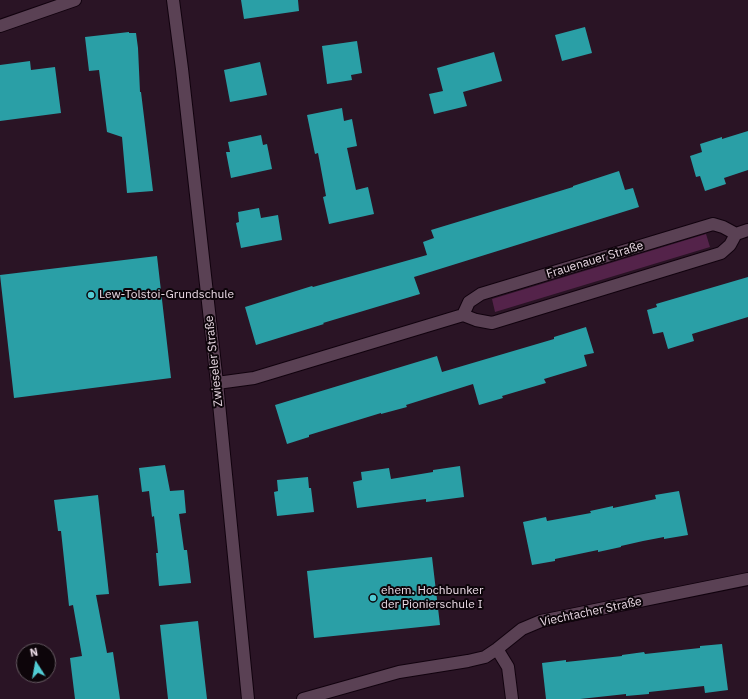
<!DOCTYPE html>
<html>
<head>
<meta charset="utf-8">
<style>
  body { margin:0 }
  #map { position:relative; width:748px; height:699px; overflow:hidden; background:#2a1425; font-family:"IBM Plex Sans",sans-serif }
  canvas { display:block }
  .north { position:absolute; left:16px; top:643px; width:40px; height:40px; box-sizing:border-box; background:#0d050a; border:1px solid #655a61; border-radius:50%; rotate:349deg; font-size:11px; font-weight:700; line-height:16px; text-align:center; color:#e9d9e4 }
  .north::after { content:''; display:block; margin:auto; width:14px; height:18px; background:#51ccd4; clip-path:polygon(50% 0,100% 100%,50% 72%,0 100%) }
</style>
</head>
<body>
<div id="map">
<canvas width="748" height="699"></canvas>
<div class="north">N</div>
</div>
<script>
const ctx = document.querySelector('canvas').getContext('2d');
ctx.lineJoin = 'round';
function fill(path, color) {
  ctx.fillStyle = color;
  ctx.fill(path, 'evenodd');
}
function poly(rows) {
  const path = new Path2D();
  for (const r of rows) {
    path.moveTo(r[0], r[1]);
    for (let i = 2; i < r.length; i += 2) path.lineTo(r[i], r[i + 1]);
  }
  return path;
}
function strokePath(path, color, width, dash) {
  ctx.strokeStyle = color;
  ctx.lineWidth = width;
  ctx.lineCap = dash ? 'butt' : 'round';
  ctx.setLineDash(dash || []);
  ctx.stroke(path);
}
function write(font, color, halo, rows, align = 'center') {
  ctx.font = font + ' "IBM Plex Sans",sans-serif';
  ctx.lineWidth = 4;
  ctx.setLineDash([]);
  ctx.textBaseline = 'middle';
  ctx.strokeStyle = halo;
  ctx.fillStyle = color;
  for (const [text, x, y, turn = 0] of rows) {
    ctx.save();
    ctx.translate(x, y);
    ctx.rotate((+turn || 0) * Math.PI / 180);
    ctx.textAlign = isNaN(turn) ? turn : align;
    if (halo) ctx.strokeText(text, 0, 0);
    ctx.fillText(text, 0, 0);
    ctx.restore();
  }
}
fill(poly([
  [706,234,710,247,495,312,492,299]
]), '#54234a');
fill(poly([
  [241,0,298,0,299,11,244,19],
  [585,27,592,53,562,61,555,35],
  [129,32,129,33,136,33,138,48,140,92,141,92,153,191,127,193,122,137,107,132,99,70,89,71,85,37],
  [357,41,362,73,351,75,352,80,327,84,322,46],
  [494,52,502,81,463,92,467,106,434,114,429,94,443,91,437,68],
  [30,61,31,70,55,67,61,113,0,121,0,65],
  [260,62,267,95,230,102,224,70],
  [342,108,344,121,352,119,357,146,347,148,356,190,368,187,374,214,329,224,323,197,326,196,318,153,315,154,307,115],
  [748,131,748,170,724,178,726,184,705,191,700,176,696,177,690,156,702,152,700,144,722,137,722,139],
  [261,135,263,145,267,144,272,169,231,178,226,152,230,152,228,142],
  [619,171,625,190,633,188,639,207,414,277,420,294,323,323,324,324,256,345,245,307,312,286,313,287,427,255,423,242,434,238,431,230,573,187,573,186],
  [259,208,261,218,278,215,282,240,241,248,236,223,239,222,238,212],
  [157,256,171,378,14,398,0,275],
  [748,277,748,317,692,334,694,341,668,349,663,332,653,334,647,310,657,307,656,304],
  [586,327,594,353,584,355,587,366,544,379,546,383,502,396,503,398,479,405,473,384,406,405,407,407,381,414,381,413,309,435,309,437,287,444,275,405,437,356,442,372,554,339,554,337],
  [165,465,170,491,184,490,186,513,179,514,184,550,187,550,191,583,159,586,156,553,158,553,154,516,152,517,149,491,142,492,139,468],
  [460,466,464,497,426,502,426,499,357,508,353,482,362,480,361,472,389,468,391,479,433,472,433,470],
  [308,477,309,488,311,488,314,512,277,516,274,492,278,491,277,480],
  [679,491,688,535,664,539,664,537,643,541,621,546,621,547,598,552,598,550,555,559,555,561,532,565,523,522,546,517,547,521,591,513,590,511,613,506,613,508,656,499,655,495],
  [98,495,109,594,96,595,107,653,113,652,120,699,75,699,70,658,82,656,73,605,69,606,61,531,58,531,54,500],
  [432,557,440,625,314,638,307,571],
  [198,621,207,699,168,699,160,625],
  [722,644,728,690,705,693,704,686,649,692,649,694,626,696,626,694,580,699,546,699,542,663,566,660,566,662,622,656,622,655,644,652,645,654,700,648,700,646]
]), '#2a9fa6');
const minor = poly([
  [173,0,182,69,217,383,248,699],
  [0,26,75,0],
  [463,315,476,320,492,323,721,253,730,245,736,234,748,230],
  [217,383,254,378,463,315,469,302,481,294,713,224,723,227,736,234],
  [497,649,508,667,512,699],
  [303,699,399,672,468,661,485,657,497,649,522,629,541,621,748,579]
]);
strokePath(minor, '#11020e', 14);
strokePath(minor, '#5a4154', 12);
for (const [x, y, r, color] of [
  [91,295,4,"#51ccd4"],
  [373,598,4,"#51ccd4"]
]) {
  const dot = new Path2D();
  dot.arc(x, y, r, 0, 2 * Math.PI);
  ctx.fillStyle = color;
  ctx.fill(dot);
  strokePath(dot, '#0d050a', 1.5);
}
write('12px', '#e9d9e4', '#0d050a', [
  ["Frauenauer Straße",595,260,-17],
  ["Zwieseler Straße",214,361,-96],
  ["Viechtacher Straße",591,612,-12]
]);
write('12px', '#e9d9e4', '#0d050a', [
  ["Lew-Tolstoi-Grundschule",99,295],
  ["ehem. Hochbunker",381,591],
  ["der Pionierschule I",381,605]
], 'left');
</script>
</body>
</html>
